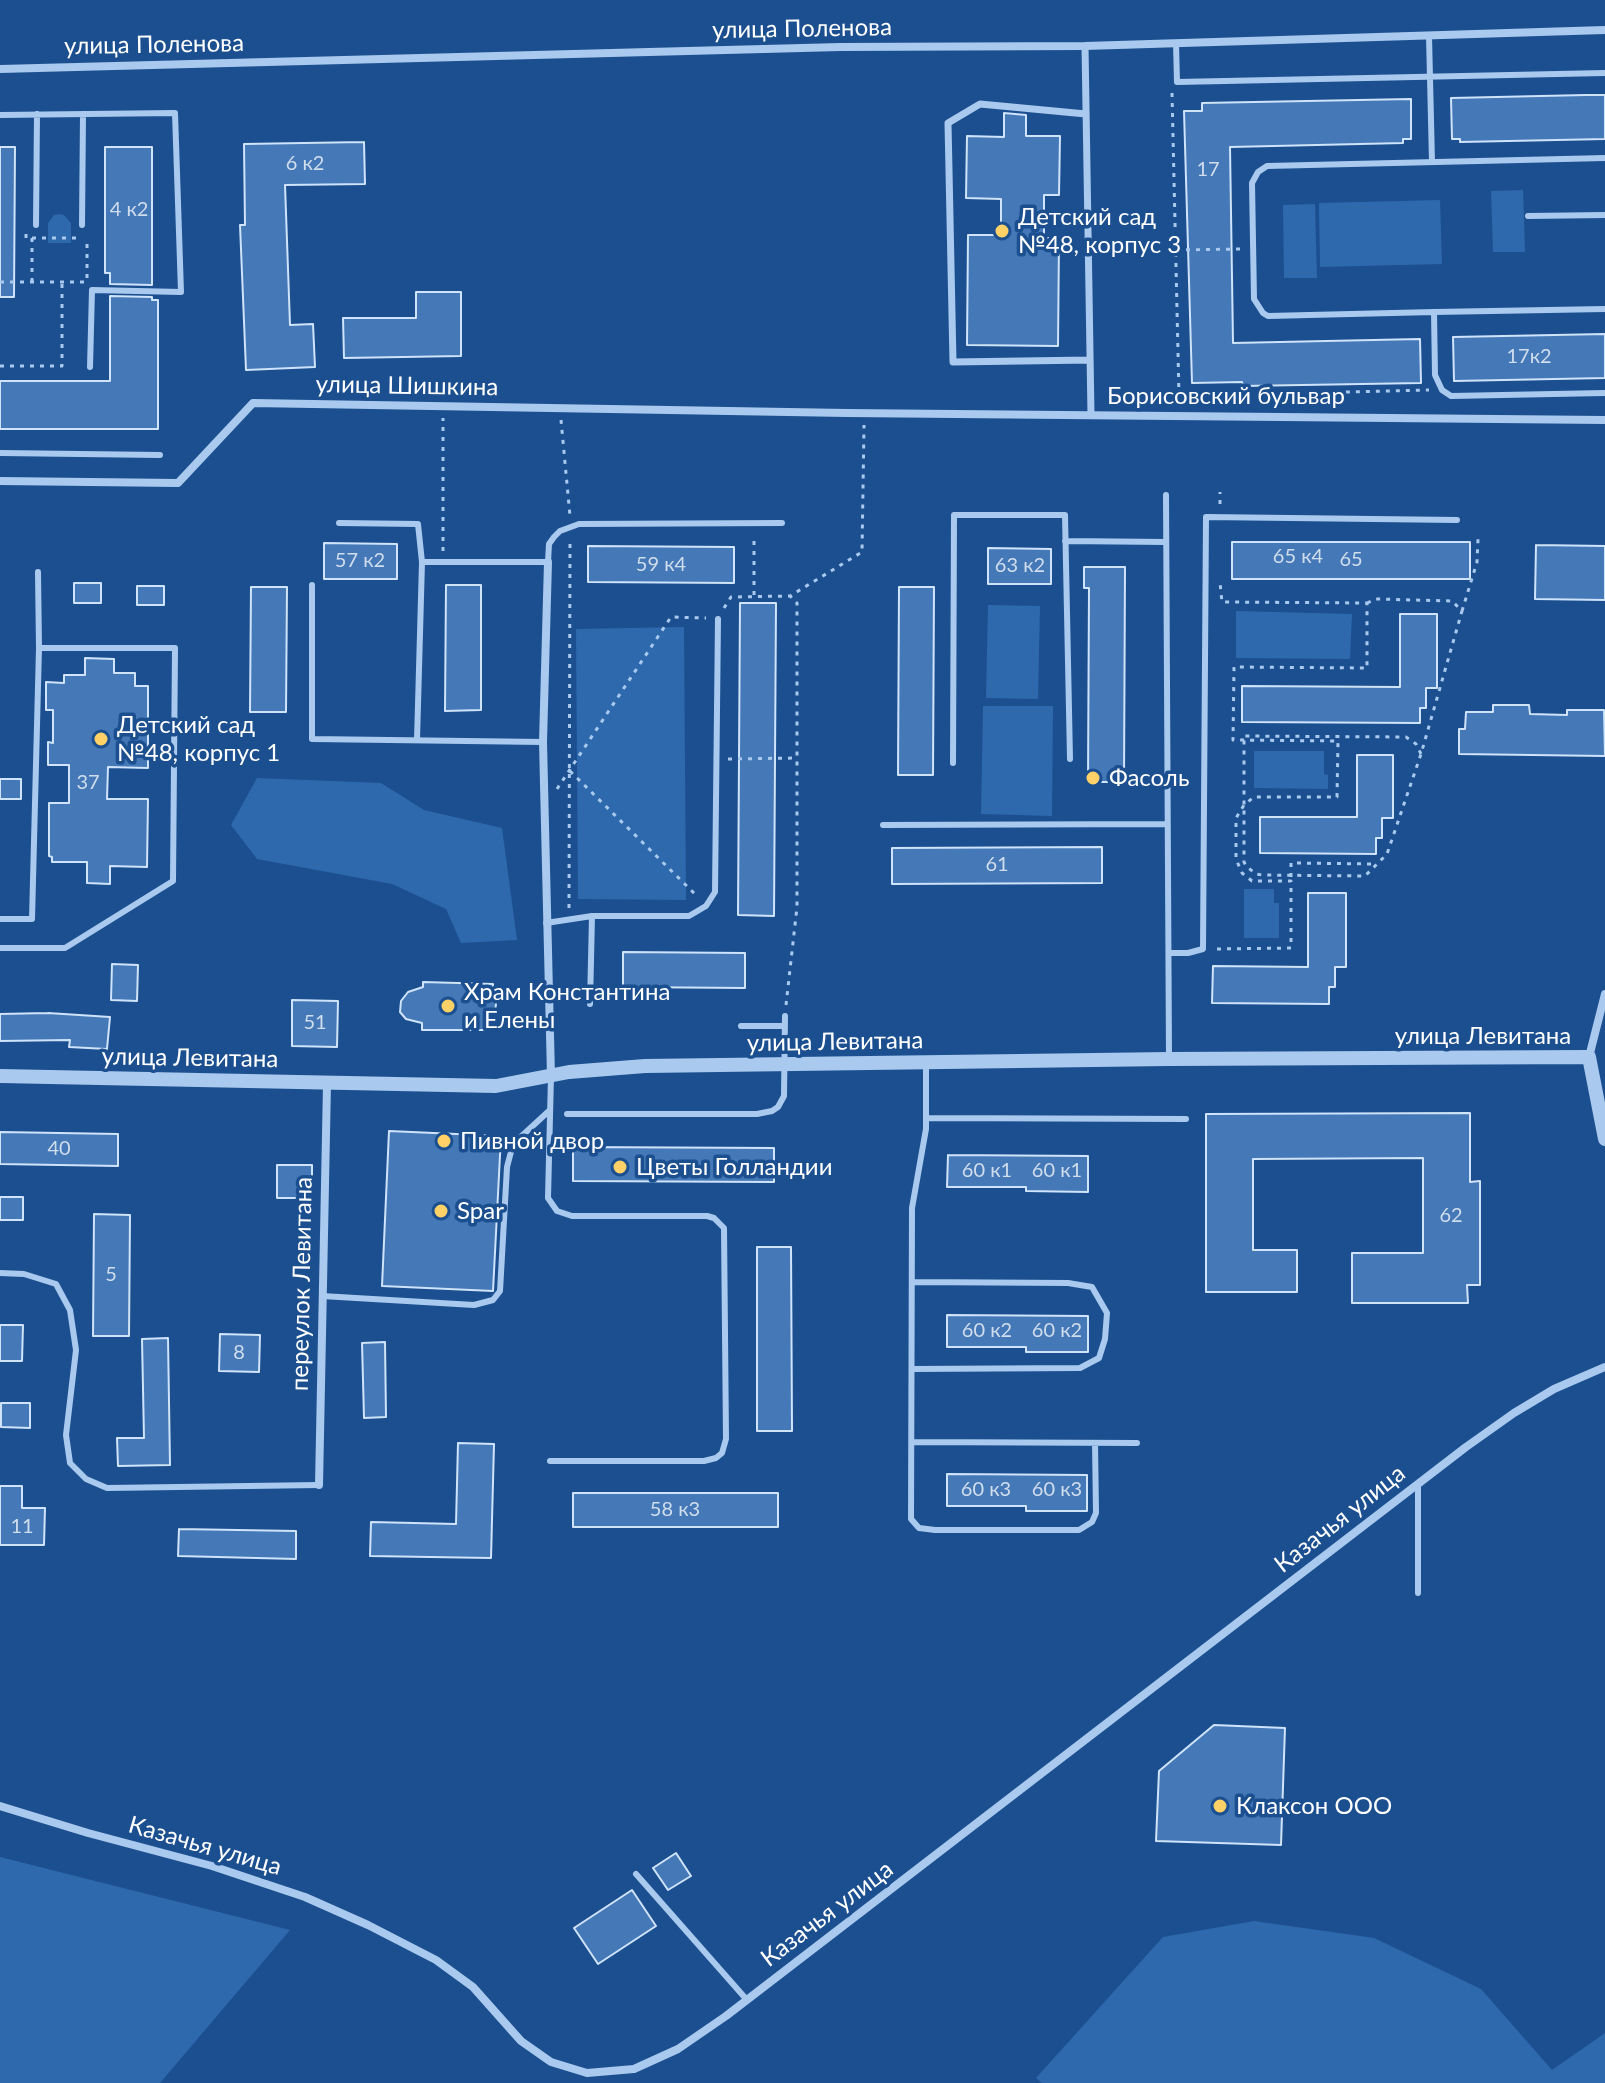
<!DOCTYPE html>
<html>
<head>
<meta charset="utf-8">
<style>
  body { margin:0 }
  canvas { display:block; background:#1b4f8f }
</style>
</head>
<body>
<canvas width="1605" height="2083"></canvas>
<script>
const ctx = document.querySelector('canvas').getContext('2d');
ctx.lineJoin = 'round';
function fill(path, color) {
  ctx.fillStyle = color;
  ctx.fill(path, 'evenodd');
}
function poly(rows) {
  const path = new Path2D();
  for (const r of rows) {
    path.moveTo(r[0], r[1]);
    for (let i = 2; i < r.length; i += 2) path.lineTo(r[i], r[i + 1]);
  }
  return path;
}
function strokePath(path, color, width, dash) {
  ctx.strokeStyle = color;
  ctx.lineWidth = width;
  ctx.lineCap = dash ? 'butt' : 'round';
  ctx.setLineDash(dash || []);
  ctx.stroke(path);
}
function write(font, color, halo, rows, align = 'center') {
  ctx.font = font + ' Lato,sans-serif';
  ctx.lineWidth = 7;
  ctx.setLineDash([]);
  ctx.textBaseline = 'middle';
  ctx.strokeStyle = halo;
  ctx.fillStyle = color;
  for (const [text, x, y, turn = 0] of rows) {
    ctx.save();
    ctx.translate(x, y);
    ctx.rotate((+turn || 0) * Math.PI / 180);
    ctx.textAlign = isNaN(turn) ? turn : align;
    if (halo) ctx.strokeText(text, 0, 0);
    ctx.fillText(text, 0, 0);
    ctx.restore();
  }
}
fill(poly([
  [1523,190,1525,252,1493,252,1491,191],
  [1440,200,1442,264,1320,267,1319,203],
  [1315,204,1317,278,1284,278,1283,205],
  [59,214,64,215,71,223,71,243,48,243,48,223,54,215],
  [988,605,1040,606,1038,699,986,698],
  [1236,611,1352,614,1350,659,1236,658],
  [684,627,686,900,578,899,576,629],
  [983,706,1053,706,1052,816,981,814],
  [1254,751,1324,751,1324,774,1328,775,1328,789,1254,788],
  [257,778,381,783,424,810,502,828,517,940,461,943,446,909,392,884,257,859,231,825],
  [1244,889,1274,889,1274,903,1279,903,1279,938,1244,938],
  [0,1857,290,1930,160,2083,0,2083],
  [1254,1921,1374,1938,1481,1989,1552,2070,1605,2033,1605,2083,1042,2083,1036,2078,1163,1937]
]), '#2e69ad');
const building = poly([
  [1586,95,1605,95,1605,139,1460,142,1460,139,1452,139,1451,98,1586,95],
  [1411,99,1411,139,1403,139,1403,143,1230,147,1233,343,1420,339,1421,383,1243,386,1242,382,1192,383,1184,111,1202,111,1202,103,1411,99],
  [1004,113,1026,115,1026,136,1060,136,1059,195,1044,195,1044,238,1059,238,1058,346,967,345,968,235,1001,235,1001,199,966,198,967,136,1004,137,1004,113],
  [364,142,365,184,285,185,290,325,313,324,315,367,246,370,240,225,245,225,244,144,364,142],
  [0,147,15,147,14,297,0,297,0,147],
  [105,147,152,147,152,285,110,284,110,273,105,273,105,147],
  [416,292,461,292,461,356,344,358,343,318,416,318,416,292],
  [110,296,152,297,152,300,158,300,158,429,0,429,0,381,110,381,110,296],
  [1605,334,1605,378,1454,381,1453,337,1605,334],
  [1232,542,1470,542,1470,579,1232,579,1232,542],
  [324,543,397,544,397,579,324,579,324,543],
  [1536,545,1605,546,1605,600,1535,599,1536,545],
  [588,546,734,547,734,583,588,582,588,546],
  [988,548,1051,549,1051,584,988,584,988,548],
  [1084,567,1125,567,1124,782,1088,782,1089,588,1084,588,1084,567],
  [74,583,101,583,101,603,74,603,74,583],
  [446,585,481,585,481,710,445,711,446,585],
  [137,586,164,586,164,605,137,605,137,586],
  [251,587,287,587,286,712,250,712,251,587],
  [899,587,934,587,933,775,898,775,899,587],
  [740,603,776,603,774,916,738,915,740,603],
  [1400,614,1437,614,1437,688,1426,688,1426,708,1420,708,1420,723,1242,722,1242,686,1400,687,1400,614],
  [85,658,114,659,114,673,135,673,135,686,148,686,148,768,108,767,107,799,148,799,147,867,110,866,110,884,87,883,87,862,52,862,52,857,49,856,49,803,69,803,69,765,48,765,48,742,53,743,53,710,46,710,46,682,64,683,64,675,85,675,85,658],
  [1493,705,1529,705,1530,714,1567,715,1567,710,1604,710,1605,756,1459,754,1459,729,1465,729,1466,712,1493,712,1493,705],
  [1357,755,1393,755,1393,818,1382,818,1382,838,1376,838,1376,854,1260,853,1260,817,1357,817,1357,755],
  [0,779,21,779,21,799,0,799,0,779],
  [1102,847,1102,883,892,884,892,848,1102,847],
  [1308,893,1346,893,1346,967,1335,967,1335,987,1329,987,1329,1004,1212,1003,1213,966,1308,967,1308,893],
  [623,952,745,953,745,988,623,987,623,952],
  [112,964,138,965,137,1001,111,1000,112,964],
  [423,982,493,984,493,995,497,995,493,1030,422,1030,422,1023,406,1019,400,1012,401,1001,408,992,423,987,423,982],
  [292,1000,338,1001,337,1047,292,1046,292,1000],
  [48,1013,110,1017,107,1049,69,1047,70,1040,0,1041,0,1014,48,1013],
  [1470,1113,1470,1182,1480,1181,1480,1285,1467,1285,1468,1303,1352,1303,1352,1253,1423,1253,1423,1158,1253,1159,1253,1250,1297,1250,1297,1292,1206,1292,1206,1114,1470,1113],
  [389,1131,501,1136,493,1291,382,1286,389,1131],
  [0,1132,118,1134,118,1166,0,1164,0,1132],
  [573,1147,774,1148,774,1182,573,1181,573,1147],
  [948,1155,1088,1156,1088,1192,1026,1191,1026,1187,947,1187,948,1155],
  [277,1165,312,1165,312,1198,277,1198,277,1165],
  [0,1197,23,1197,23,1220,0,1220,0,1197],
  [94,1214,130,1215,129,1336,93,1336,94,1214],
  [757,1247,791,1247,792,1431,757,1431,757,1247],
  [947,1315,1088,1316,1088,1352,1026,1352,1026,1347,947,1347,947,1315],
  [0,1325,23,1325,22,1361,0,1361,0,1325],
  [220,1334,260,1335,259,1372,219,1371,220,1334],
  [168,1338,170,1465,118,1466,117,1438,144,1438,142,1339,168,1338],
  [385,1342,386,1417,364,1418,362,1343,385,1342],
  [1,1403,30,1403,30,1428,1,1427,1,1403],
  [458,1443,494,1444,491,1558,370,1556,371,1522,456,1524,458,1443],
  [947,1474,1087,1475,1087,1511,1026,1511,1026,1506,947,1506,947,1474],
  [0,1486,22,1486,22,1508,45,1508,44,1545,0,1545,0,1486],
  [573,1493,778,1493,778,1527,573,1527,573,1493],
  [179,1529,296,1531,296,1559,178,1556,179,1529],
  [1214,1725,1285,1728,1281,1845,1156,1841,1159,1771,1214,1725],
  [676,1853,691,1876,668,1890,653,1868,676,1853],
  [632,1890,656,1926,598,1964,574,1928,632,1890]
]);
fill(building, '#4478b7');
strokePath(building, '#cfe3fa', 2);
strokePath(poly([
  [1172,93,1179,396,1429,390],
  [26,234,26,238,78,238],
  [1176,250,1240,249],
  [87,278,87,238],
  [0,282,84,282],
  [32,282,32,238],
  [0,366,62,366,62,282],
  [561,420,570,516],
  [1220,504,1220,492],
  [443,551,443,418],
  [754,595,754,535],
  [1367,603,1376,599,1452,601,1462,611,1477,562,1478,539],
  [724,608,731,597,790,596,862,552,864,425],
  [1421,754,1416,744,1406,737,1244,736,1244,862,1246,866,1256,874,1262,875,1365,876,1387,854,1421,754,1462,611],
  [728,759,797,758],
  [570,771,698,897],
  [557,789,671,617,706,618],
  [1291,877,1291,863,1377,864],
  [569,908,570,540],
  [1217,949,1291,948,1291,881,1252,881,1242,873,1236,859,1236,818,1244,805,1254,797,1337,797,1338,741,1233,740,1234,667,1367,668,1367,603,1222,602,1220,583],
  [786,1005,797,907,797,603,790,596]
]), '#a9c9ee', 3, [4, 6]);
strokePath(poly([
  [1429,36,1432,162],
  [1176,43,1177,82,1605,73],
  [0,115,175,113,181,292,92,290,90,367],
  [1528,216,1605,215],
  [36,225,37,114],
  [82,225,83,114],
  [1605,309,1434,312,1435,375,1442,390,1451,396,1605,393],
  [1434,312,1268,316,1263,313,1254,299,1252,183,1258,172,1267,166,1605,158],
  [0,453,160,455],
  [1166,495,1169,1059],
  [339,523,418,524,422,562,548,562,549,544,554,537,560,531,579,524,782,523],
  [1065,541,1166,542],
  [38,572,39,648],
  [312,585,312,739,543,742],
  [417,740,422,562],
  [953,763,954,515,1065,515,1070,759],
  [883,825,1167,824],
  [0,919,32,919,39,648,175,648,173,881,65,948,0,948],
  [546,923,592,916,689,916,706,906,715,892,718,619],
  [1170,953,1188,953,1203,949,1206,517,1457,520],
  [590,1004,592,916],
  [741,1026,785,1026],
  [926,1063,926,1129,912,1208,911,1519,919,1528,935,1530,1079,1530,1092,1522,1096,1513,1095,1443],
  [567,1114,757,1114,772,1111,778,1107,784,1096,785,1016],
  [926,1118,1186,1119],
  [0,1273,24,1274,56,1284,70,1310,76,1350,66,1435,70,1463,86,1479,107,1488,319,1485],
  [322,1296,474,1305,493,1300,500,1291,507,1167,513,1144,550,1110],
  [912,1369,1080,1368,1099,1358,1105,1339,1107,1313,1092,1287,1068,1283,912,1282],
  [912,1442,1137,1443],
  [550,1461,704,1461,716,1458,722,1453,726,1439,724,1228,714,1218,707,1216,572,1216,557,1211,548,1198,551,1076],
  [1418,1593,1418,1484],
  [636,1874,747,2000]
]), '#a9c9ee', 6);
strokePath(poly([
  [1085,46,1091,415],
  [1086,114,980,104,948,123,953,362,1090,360]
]), '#a9c9ee', 7);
strokePath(poly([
  [0,69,840,47,1085,46,1605,30],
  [0,481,178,483,253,403,847,413,1605,420],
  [548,562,543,742,551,1076],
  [1589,1057,1605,994],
  [319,1485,327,1084],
  [0,1806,88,1833,212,1866,305,1897,368,1925,436,1960,473,1987,521,2041,551,2062,587,2073,634,2069,678,2049,726,2016,1466,1447,1514,1413,1554,1389,1605,1367]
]), '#a9c9ee', 8);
strokePath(poly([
  [0,1076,496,1086,569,1072,645,1066,1169,1059,1589,1057,1605,1139]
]), '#a9c9ee', 14);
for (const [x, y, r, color] of [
  [1002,231,8,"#ffd166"],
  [101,739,8,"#ffd166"],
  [1093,778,8,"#ffd166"],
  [448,1006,8,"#ffd166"],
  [444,1141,8,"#ffd166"],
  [620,1167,8,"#ffd166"],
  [441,1211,8,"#ffd166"],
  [1220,1806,8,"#ffd166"]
]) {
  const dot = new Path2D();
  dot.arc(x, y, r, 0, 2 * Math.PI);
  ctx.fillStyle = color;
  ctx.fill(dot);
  strokePath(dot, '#1b4f8f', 3);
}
write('20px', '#d0dded', null, [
  ["6 к2",305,164],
  ["17",1208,170],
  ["4 к2",129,210],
  ["17к2",1529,357],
  ["65 к4",1298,557],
  ["65",1351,560],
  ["57 к2",360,561],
  ["59 к4",661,565],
  ["63 к2",1020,566],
  ["37",88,783],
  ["61",997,865],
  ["51",315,1023],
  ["40",59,1149],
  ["60 к1",987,1171],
  ["60 к1",1057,1171],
  ["62",1451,1216],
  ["5",111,1275],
  ["60 к2",987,1331],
  ["60 к2",1057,1331],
  ["8",239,1353],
  ["60 к3",986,1490],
  ["60 к3",1057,1490],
  ["58 к3",675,1510],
  ["11",22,1527]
]);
write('24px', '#fff', '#1b4f8f', [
  ["улица Поленова",802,29,-1],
  ["улица Поленова",154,45,-1],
  ["улица Шишкина",407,386,1],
  ["Борисовский бульвар",1226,396],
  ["улица Левитана",1483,1036],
  ["улица Левитана",835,1042,-1],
  ["улица Левитана",190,1058,1],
  ["переулок Левитана",302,1284,-89],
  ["Казачья улица",1340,1519,-38],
  ["Казачья улица",205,1846,16],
  ["Казачья улица",827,1914,-37]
]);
write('24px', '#fff', '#1b4f8f', [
  ["Детский сад",1018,217],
  ["№48, корпус 3",1018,245],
  ["Детский сад",117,725],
  ["№48, корпус 1",117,753],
  ["Фасоль",1109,778],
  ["Храм Константина",464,992],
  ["и Елены",464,1020],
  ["Пивной двор",460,1141],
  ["Цветы Голландии",636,1167],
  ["Spar",457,1211],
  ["Клаксон ООО",1236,1806]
], 'left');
</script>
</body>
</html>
